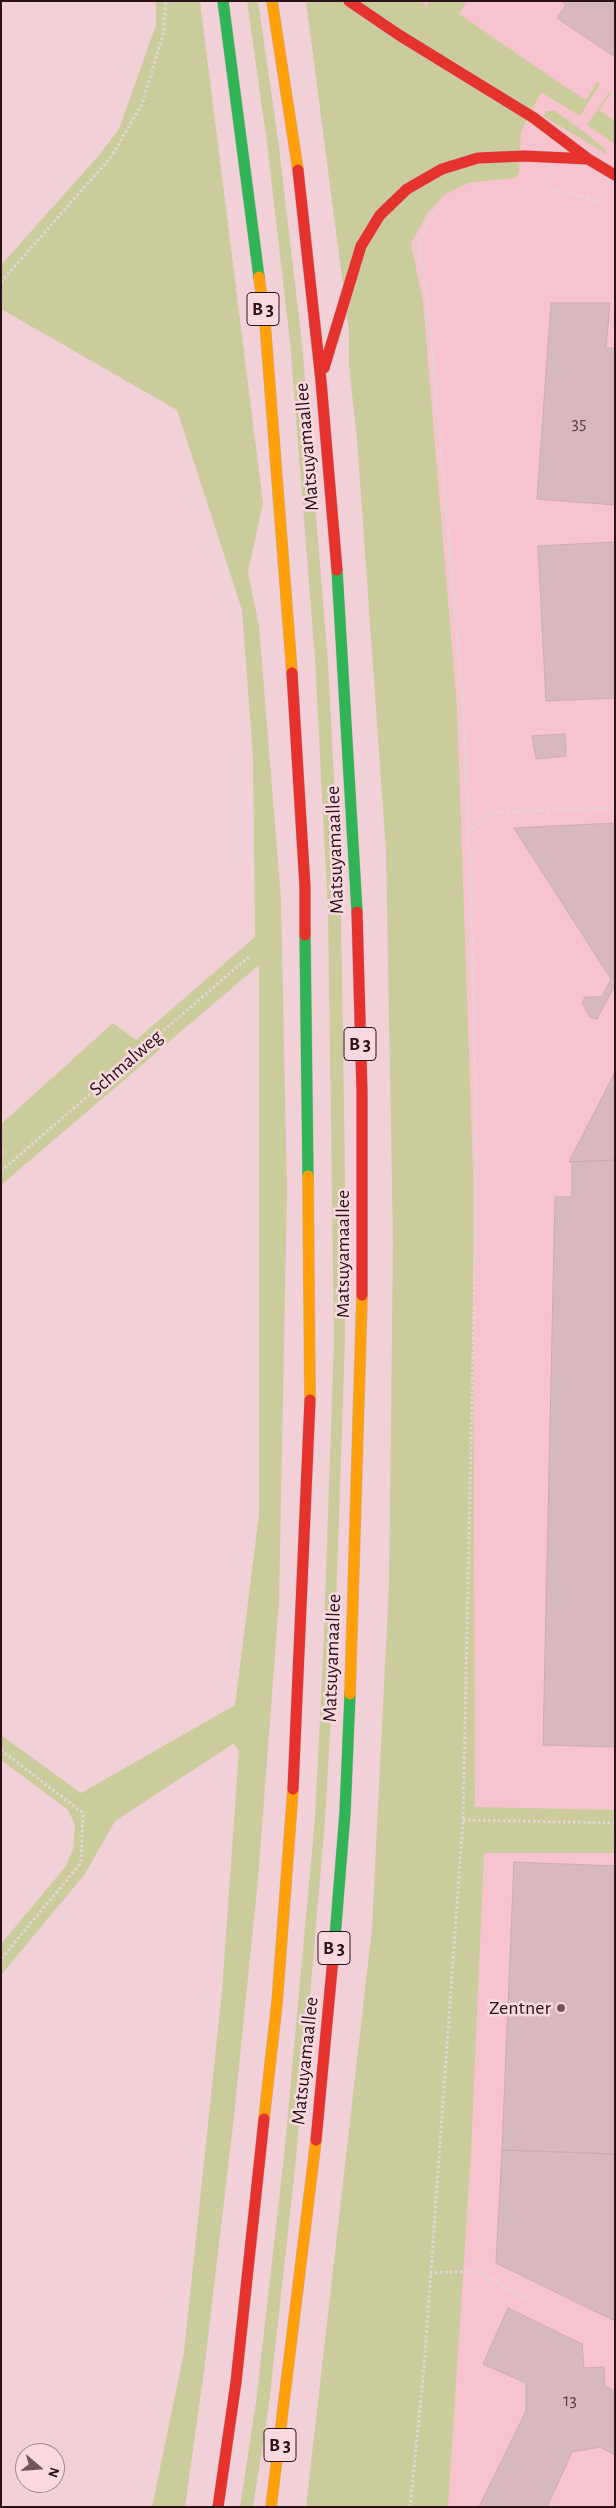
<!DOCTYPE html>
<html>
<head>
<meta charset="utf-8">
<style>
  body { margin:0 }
  #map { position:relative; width:616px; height:2508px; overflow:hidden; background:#f2d0d8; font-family:"Alegreya Sans",sans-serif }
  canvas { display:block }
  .frame { position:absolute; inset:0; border:2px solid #2b1118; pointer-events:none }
  .north { position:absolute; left:15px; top:2443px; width:50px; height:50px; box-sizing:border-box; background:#f8d9e0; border:1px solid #a68990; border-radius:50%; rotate:108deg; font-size:14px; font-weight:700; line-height:20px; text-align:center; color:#2b1118 }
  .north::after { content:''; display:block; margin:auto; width:18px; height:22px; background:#71545b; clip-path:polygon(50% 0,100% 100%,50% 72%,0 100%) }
</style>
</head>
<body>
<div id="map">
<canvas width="616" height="2508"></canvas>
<div class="frame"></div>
<div class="north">N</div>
</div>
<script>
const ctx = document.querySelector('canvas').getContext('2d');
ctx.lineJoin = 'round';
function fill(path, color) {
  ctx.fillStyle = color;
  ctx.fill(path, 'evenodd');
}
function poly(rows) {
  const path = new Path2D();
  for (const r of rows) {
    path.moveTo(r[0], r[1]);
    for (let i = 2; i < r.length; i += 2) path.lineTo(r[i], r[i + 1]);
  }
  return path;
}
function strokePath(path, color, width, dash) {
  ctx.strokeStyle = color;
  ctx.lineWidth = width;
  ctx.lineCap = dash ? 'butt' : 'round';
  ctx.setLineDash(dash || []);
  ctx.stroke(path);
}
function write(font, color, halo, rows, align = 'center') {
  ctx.font = font + ' "Alegreya Sans",sans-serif';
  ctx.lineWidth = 5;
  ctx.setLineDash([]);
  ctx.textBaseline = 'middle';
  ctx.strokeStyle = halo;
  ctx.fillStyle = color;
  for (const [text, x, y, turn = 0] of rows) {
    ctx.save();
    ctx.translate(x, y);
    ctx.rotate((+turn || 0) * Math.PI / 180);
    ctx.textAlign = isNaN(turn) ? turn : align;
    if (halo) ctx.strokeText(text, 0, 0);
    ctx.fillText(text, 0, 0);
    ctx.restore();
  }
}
fill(poly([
  [421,1,615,1,615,1810,475,1808,473,1167,457,706,423,301,411,244,427,214,444,195,468,183,514,178,519,174,521,132,543,87,422,5],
  [484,1852,615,1853,615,2507,448,2507,471,2154]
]), '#f7c3cf');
fill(poly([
  [156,1,200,1,263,503,248,572,259,626,281,899,287,1191,279,1602,258,1879,233,2125,204,2371,185,2507,152,2507,184,2352,222,1991,239,1750,233,1744,115,1821,85,1874,1,1975,1,1944,66,1866,73,1849,75,1825,68,1810,1,1760,1,1735,81,1793,235,1705,259,1514,259,965,1,1185,1,1155,4,1152,1,1149,1,1124,113,1023,136,1040,255,937,253,758,242,610,177,410,1,309,1,265,100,154,119,129,156,25],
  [247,1,258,1,278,139,302,343,328,663,341,914,345,1173,345,1339,334,1664,325,1821,296,2159,269,2404,253,2507,240,2507,256,2402,284,2156,315,1818,323,1658,334,1340,328,911,315,659,290,342,267,143],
  [306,1,421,1,428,8,427,1,467,1,459,14,564,86,586,100,597,82,600,84,580,116,541,92,521,132,519,174,514,178,468,183,444,195,427,214,411,244,423,301,457,706,473,1167,475,1807,615,1810,615,1853,484,1853,471,2154,448,2507,306,2507,372,1928,389,1585,393,1242,386,851,357,439,349,366,349,332],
  [610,91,612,92,599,110,615,121,615,144,587,125],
  [547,111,555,111,583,131,605,149,608,155,543,116]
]), '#cbcc9c');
const building = poly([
  [561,1,615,1,615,57,557,18,566,5,561,1],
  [551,303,610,303,606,348,615,348,615,505,537,499,551,303],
  [615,542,615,698,546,701,538,546,615,542],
  [565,734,566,756,536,759,532,736,565,734],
  [615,823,615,985,597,1019,590,1017,582,1003,585,997,602,997,611,979,514,828,615,823],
  [615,1072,615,1160,569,1162,615,1072],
  [615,1160,615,1747,543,1745,555,1197,572,1197,572,1162,615,1160],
  [514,1862,615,1866,615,2154,502,2150,514,1862],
  [502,2150,615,2154,615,2321,496,2263,502,2150],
  [508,2308,582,2344,584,2368,604,2367,605,2386,615,2391,615,2455,600,2447,572,2452,547,2507,479,2507,526,2411,526,2383,483,2364,508,2308]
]);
fill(building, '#d7b9bd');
strokePath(building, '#caadb0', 1);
const fast = poly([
  [223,1,259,277],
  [337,570,357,912],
  [305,935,308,1176],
  [335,1937,345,1813,350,1694]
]);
const slow = poly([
  [272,1,298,170],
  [259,277,265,323,292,673],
  [308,1176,310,1400],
  [350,1694,362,1295],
  [264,2119,277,2003,293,1789],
  [271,2507,316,2140]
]);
const jam = poly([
  [349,1,399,35,534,118,588,159,615,175],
  [298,170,321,381,337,570],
  [324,368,361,246,380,215,407,189,442,169,478,158,524,156,588,159],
  [292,673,305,887,305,935],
  [357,912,362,1092,362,1295],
  [293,1789,310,1400],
  [316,2140,335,1937],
  [218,2507,236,2382,264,2119]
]);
strokePath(fast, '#c8b6ba', 12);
strokePath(slow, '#c8b6ba', 12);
strokePath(jam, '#c8b6ba', 12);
strokePath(poly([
  [548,188,600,202],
  [1,282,111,157,142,104,163,35,166,1],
  [469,832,482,819,493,812,615,808],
  [1,1171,251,955],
  [1,1750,83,1813,81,1863,1,1959],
  [463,1820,615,1823],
  [430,2273,476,2271,526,2298],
  [410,2507,424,2368,463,1820,477,1163,469,833,463,703,428,303,418,245,430,219,444,203]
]), '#e1d6d8', 3, [2.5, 2.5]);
strokePath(fast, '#30b455', 11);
strokePath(slow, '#ff9f0a', 11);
strokePath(jam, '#e5322d', 11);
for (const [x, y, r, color] of [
  [561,2008,5,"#71545b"]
]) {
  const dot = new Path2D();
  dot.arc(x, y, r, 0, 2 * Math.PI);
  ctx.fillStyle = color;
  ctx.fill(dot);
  strokePath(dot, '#f8d9e0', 2);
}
write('18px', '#5a3f45', null, [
  ["35",579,424],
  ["13",570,2401]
]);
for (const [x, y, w] of [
  [263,309,32],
  [360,1044,32],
  [334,1948,32],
  [280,2445,32]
]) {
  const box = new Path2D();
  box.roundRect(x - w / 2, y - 16.5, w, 33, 4);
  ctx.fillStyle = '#f8d9e0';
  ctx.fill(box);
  strokePath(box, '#2b1118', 1);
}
write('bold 19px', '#2b1118', null, [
  ["B 3",263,309],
  ["B 3",360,1044],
  ["B 3",334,1948],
  ["B 3",280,2445]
]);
write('20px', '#2b1118', '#f8d9e0', [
  ["Matsuyamaallee",307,447,-95],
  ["Matsuyamaallee",335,850,-92],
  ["Schmalweg",126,1063,-41],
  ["Matsuyamaallee",343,1254,-90],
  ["Matsuyamaallee",332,1658,-88],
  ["Matsuyamaallee",305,2061,-84]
]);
write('20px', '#2b1118', '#f8d9e0', [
  ["Zentner",551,2008]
], 'right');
</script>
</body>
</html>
